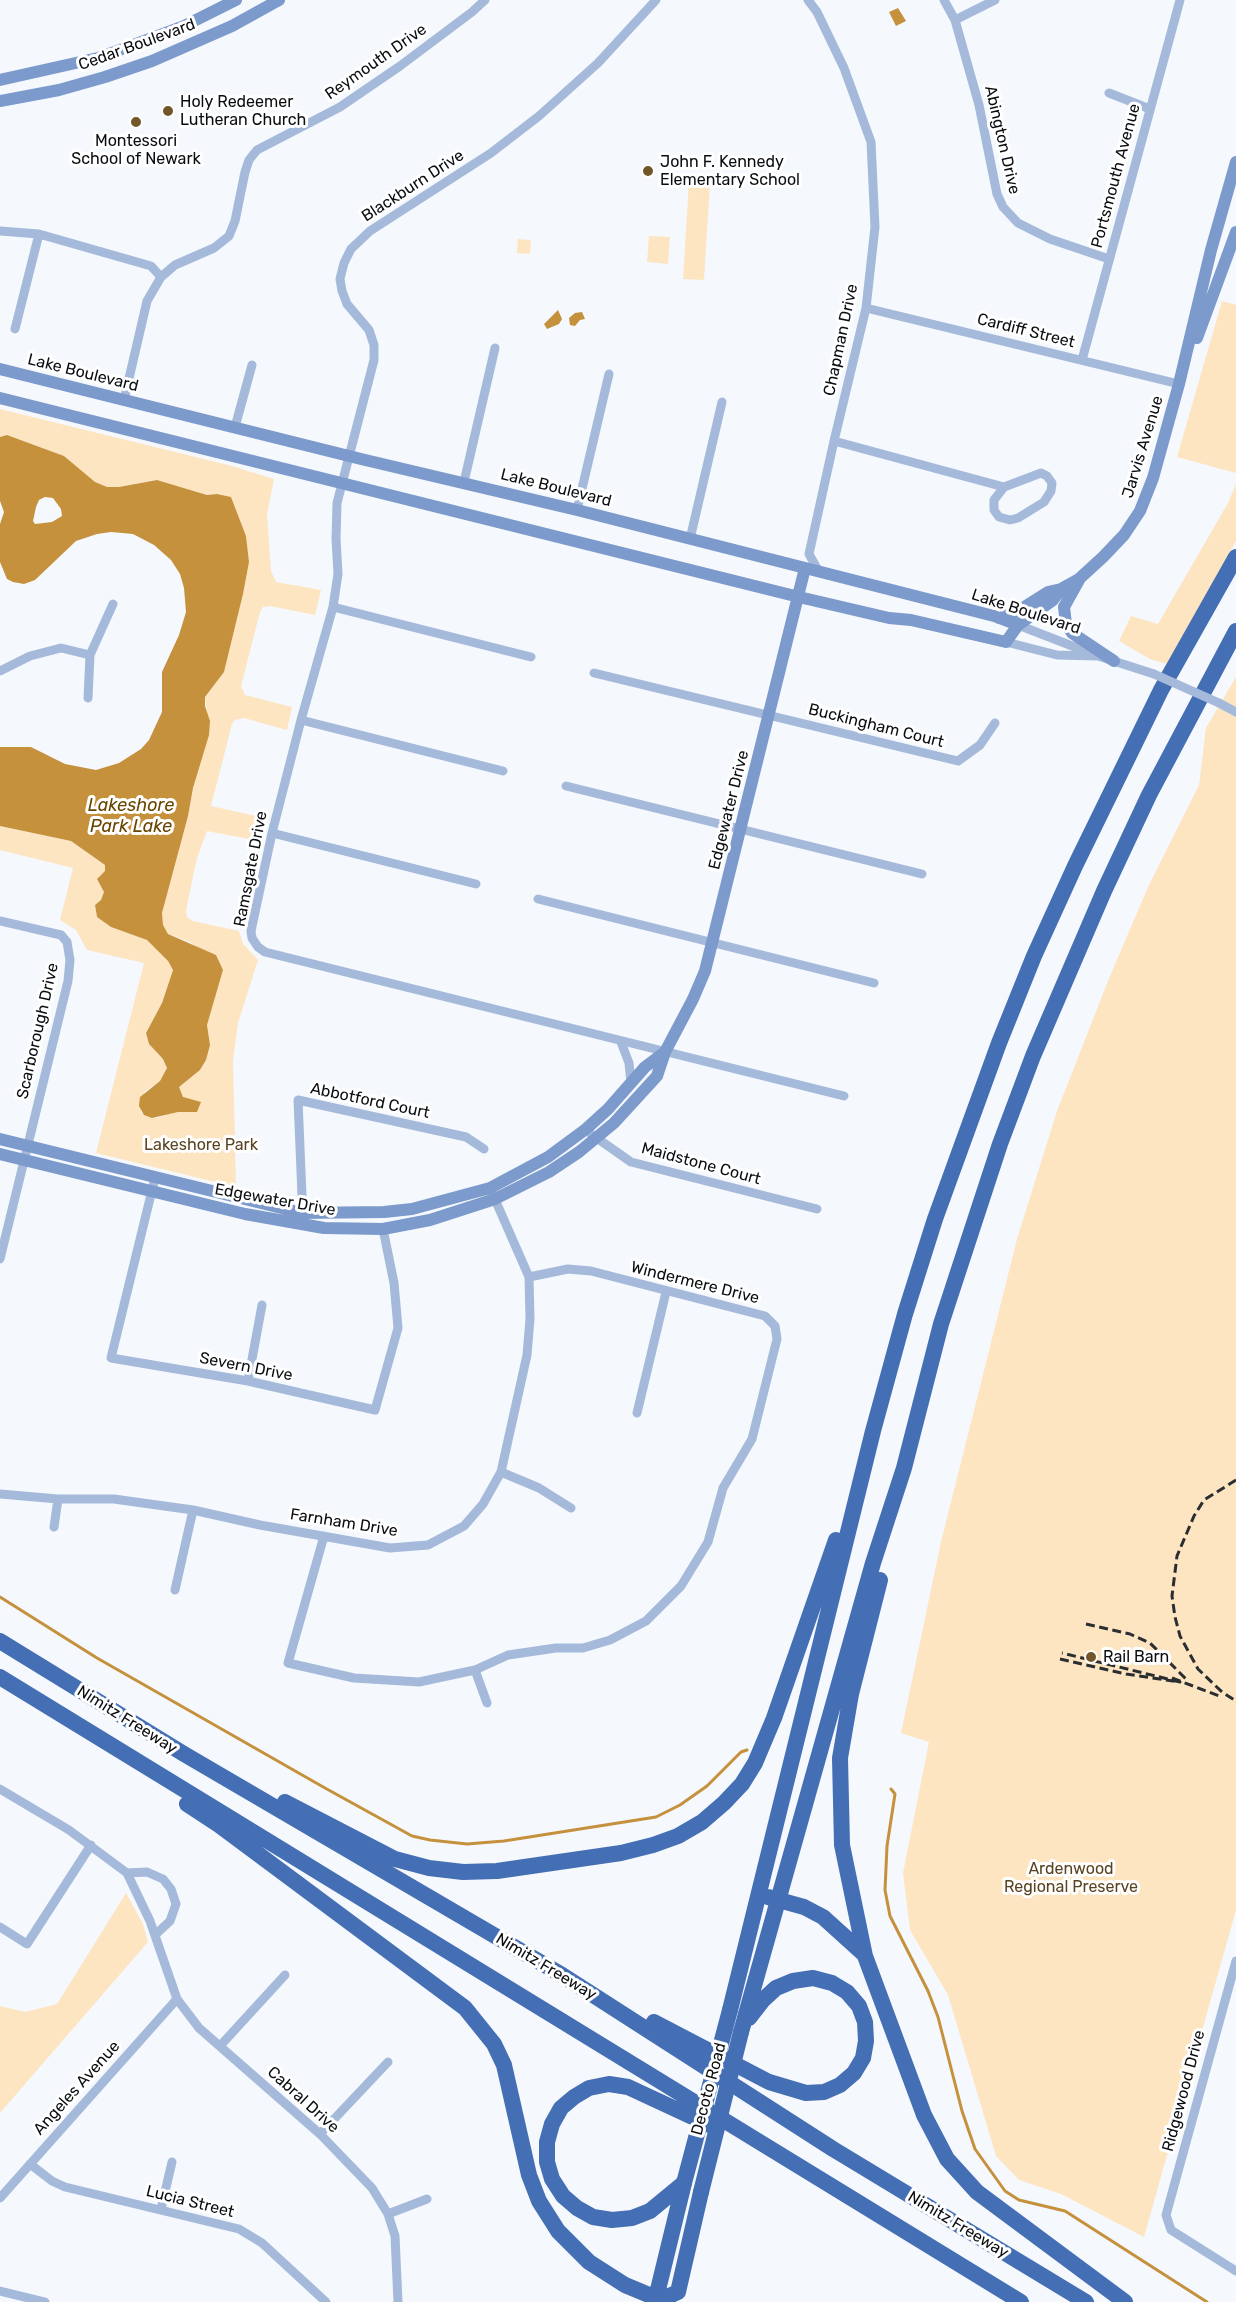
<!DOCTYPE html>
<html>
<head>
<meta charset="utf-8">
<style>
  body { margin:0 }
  canvas { display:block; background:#f5f8fd }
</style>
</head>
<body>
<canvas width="1236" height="2302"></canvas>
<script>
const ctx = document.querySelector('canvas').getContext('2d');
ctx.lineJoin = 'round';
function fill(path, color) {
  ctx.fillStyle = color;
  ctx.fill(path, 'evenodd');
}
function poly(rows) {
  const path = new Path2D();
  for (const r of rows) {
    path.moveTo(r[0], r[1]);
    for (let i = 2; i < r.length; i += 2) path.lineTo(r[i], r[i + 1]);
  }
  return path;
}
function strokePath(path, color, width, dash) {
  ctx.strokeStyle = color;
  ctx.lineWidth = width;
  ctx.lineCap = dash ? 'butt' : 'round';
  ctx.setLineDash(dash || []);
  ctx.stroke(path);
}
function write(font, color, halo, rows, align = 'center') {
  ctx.font = font + ' Rubik,sans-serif';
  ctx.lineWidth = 6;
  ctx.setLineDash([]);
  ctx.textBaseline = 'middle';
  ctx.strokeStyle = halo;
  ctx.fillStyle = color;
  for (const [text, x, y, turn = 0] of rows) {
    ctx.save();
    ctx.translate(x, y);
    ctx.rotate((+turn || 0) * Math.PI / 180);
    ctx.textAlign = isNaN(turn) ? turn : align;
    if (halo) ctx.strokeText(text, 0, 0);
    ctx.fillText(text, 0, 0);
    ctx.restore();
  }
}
fill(poly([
  [689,181,710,182,704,280,683,279],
  [649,236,670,237,668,264,647,262],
  [518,239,531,240,530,254,517,253],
  [1222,301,1236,305,1236,473,1177,457],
  [0,409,232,466,274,479,267,514,271,571,276,582,321,590,315,615,270,606,263,607,260,612,241,686,245,695,292,707,287,730,244,718,235,720,232,724,211,806,265,818,259,841,207,831,197,858,186,910,187,917,193,921,239,931,243,944,258,960,238,1023,233,1061,236,1187,96,1153,144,963,87,950,76,930,60,920,73,868,0,850,0,826,71,841,105,865,105,871,97,879,104,892,101,900,95,905,97,917,111,927,147,940,168,961,173,970,162,1003,146,1033,149,1044,163,1059,167,1068,160,1081,144,1092,141,1112,152,1118,157,1118,172,1113,185,1111,183,1097,178,1087,200,1070,206,1060,210,1045,207,1025,223,970,190,942,168,934,163,925,162,913,188,816,207,712,205,697,224,672,243,594,249,562,246,536,231,497,217,494,207,495,157,480,119,487,107,487,95,483,64,456,7,435,0,437],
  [1236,484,1236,541,1167,664,1150,659,1119,641,1131,616,1158,624,1228,503],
  [1236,677,1236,1910,1144,2237,1061,2194,1019,2180,996,2156,948,1995,910,1930,903,1873,929,1742,901,1733,941,1542,1017,1239,1057,1111,1110,976,1148,887,1199,785,1206,728],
  [126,1893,143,1924,148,1942,0,2113,0,2006,25,2012,57,2004]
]), '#fee5c2');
fill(poly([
  [898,8,906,21,896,26,889,12],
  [558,310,562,319,559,324,547,329,544,324],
  [582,312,585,319,580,320,575,326,570,325,569,318,575,313],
  [7,435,64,456,95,482,107,487,119,487,157,480,207,495,217,494,231,497,246,536,249,562,243,594,224,672,205,697,205,706,210,721,209,735,193,788,188,816,162,913,163,925,168,934,216,955,223,970,207,1025,210,1045,206,1060,200,1070,179,1087,183,1097,201,1102,197,1112,178,1112,152,1118,144,1115,139,1106,140,1097,160,1081,167,1068,163,1059,149,1044,146,1033,162,1003,173,970,168,961,147,940,111,927,97,917,95,905,101,900,104,892,97,879,105,871,105,865,71,841,0,826,0,747,31,747,65,764,96,770,119,763,141,749,149,740,162,712,162,672,179,635,186,612,184,588,180,574,171,560,154,545,133,534,111,532,97,534,76,541,35,580,24,584,13,582,7,579,0,562,0,524,4,512,0,501,0,437],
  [45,497,53,498,61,509,62,516,52,522,35,524,33,521,36,507,39,500]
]), '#c5913c');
strokePath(poly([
  [0,1597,97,1658,325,1788,412,1836,430,1840,467,1844,504,1841,656,1817,680,1805,707,1786,741,1752,747,1750],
  [891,1789,895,1794,887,1846,885,1890,890,1916,928,1991,938,2017,962,2111,975,2149,1005,2191,1019,2200,1065,2211,1207,2302]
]), '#c5913c', 3);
strokePath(poly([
  [656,0,598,63,539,116,491,153,370,231,351,249,344,263,340,279,342,291,347,304,369,330,374,345,374,360,337,503,336,539,338,574,333,607,301,720,272,833,251,931,252,938,258,947,265,952,844,1096],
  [808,0,817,12,844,68,871,142,875,227,866,308,834,441,809,554,819,572],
  [944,0,955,20,979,105,997,194,1003,207,1018,223,1050,239,1109,259],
  [955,20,995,0],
  [1109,93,1150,109],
  [0,231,39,234,151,266,161,277],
  [866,308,1179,384],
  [15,329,39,234],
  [1082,360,1180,0],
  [124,400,147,301,161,277,175,265,214,248,229,236,235,221,245,172,249,160,257,150,340,107,400,66,472,12,485,0],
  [235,427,252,365],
  [834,441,1004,487,1041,473,1047,476,1052,483,1051,491,1044,502,1018,518,1010,520,999,517,994,510,994,500,1004,487],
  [464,482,495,348],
  [577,510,609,374],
  [690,539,722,402],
  [333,607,531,657],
  [1018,625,1098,656,1154,674],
  [1006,642,1057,655,1098,656],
  [0,671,30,656,61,648,90,655],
  [594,673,958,761,980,745,995,723],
  [88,698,90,655,113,604],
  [1219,703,1236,712],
  [301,720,503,771],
  [566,786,922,874],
  [272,833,476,884],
  [538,899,874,983],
  [0,921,61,935,67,942,70,960,68,981,0,1259],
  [621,1042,629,1063,631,1083],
  [591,1134,631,1162,817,1209],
  [155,1178,111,1358,248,1381,375,1410,398,1328,394,1283,383,1229],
  [303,1219,298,1100,466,1137,484,1149],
  [248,1381,262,1305],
  [637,1413,666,1292],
  [501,1472,539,1488,571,1508],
  [0,1494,58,1499,114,1499,193,1510,260,1525,390,1548,428,1545,464,1526,483,1504,501,1472,527,1355,530,1319,529,1277,490,1188],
  [54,1527,58,1499],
  [324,1536,288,1663,354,1678,419,1682,475,1670,508,1655,556,1648,583,1648,610,1640,646,1621,681,1586,708,1542,723,1488,752,1439,777,1339,775,1326,765,1316,591,1271,568,1269,529,1277],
  [175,1590,193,1510],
  [475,1670,487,1703],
  [0,1789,69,1830,127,1873,150,1921,177,1999,199,2028,320,2134,372,2188,388,2214,395,2236,398,2302],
  [127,1873,147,1872,163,1879,171,1889,176,1904,170,1921,155,1935],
  [0,1927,27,1944,91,1845],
  [1236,1961,1166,2215,1171,2230,1236,2271],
  [220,2046,285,1975],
  [320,2134,388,2062],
  [30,2164,52,2181,65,2187,239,2229,262,2243,326,2302],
  [0,2198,177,1999],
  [161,2209,172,2162],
  [388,2214,427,2199],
  [0,2291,45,2302]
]), '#a5badb', 9);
strokePath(poly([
  [0,80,98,58,184,26,236,0],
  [0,101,59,90,105,77,152,61,232,26,279,0],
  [1197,338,1236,232],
  [0,369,361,459,577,510,994,616,1018,625],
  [0,398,799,597,889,618,911,620,1006,642,1018,625,1053,600,1061,589,1079,579,1103,557,1124,535,1140,511,1153,478,1179,384,1211,250,1236,162],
  [1079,580,1064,607,1066,624,1072,633,1114,661],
  [999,618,1018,611,1048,592,1061,589],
  [0,1139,302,1213,384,1212,412,1209,490,1188,548,1157,586,1129,608,1109,645,1067,665,1052],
  [0,1154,245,1214,324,1228,383,1229,430,1220,495,1199,549,1172,579,1152,614,1123,657,1076,665,1052,693,999,705,971,805,568]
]), '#7c9acb', 12);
strokePath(poly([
  [880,1580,851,1694,840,1758,842,1845,865,1956,924,2115,947,2159,977,2192,1125,2302],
  [0,1641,184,1754,562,1975,833,2149,1086,2302],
  [0,1677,1021,2302],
  [285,1802,395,1859,429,1868,463,1872,497,1871,621,1853,653,1845,678,1836,702,1822,724,1803,742,1784,755,1763,774,1718,836,1540],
  [187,1804,219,1825,465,2008,494,2044,504,2065,529,2175,539,2201,558,2231,589,2262,625,2285,656,2298,669,2296,678,2292,701,2192],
  [768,1897,804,1907,823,1917,865,1955],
  [730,2010,873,1431,905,1314,935,1219,999,1043,1034,956,1075,866,1161,690,1236,557],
  [654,2022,769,2082,806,2093,824,2092,840,2085,854,2073,863,2058,866,2041,865,2022,859,2006,847,1992,832,1983,813,1978,793,1981,776,1988,763,2000,749,2018],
  [741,2032,873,1563,904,1468,941,1324,1000,1144,1033,1056,1104,891,1149,795,1236,631],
  [684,2183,650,2211,632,2218,612,2220,593,2217,577,2208,563,2196,552,2179,547,2162,547,2142,552,2124,561,2108,574,2097,589,2088,609,2084,628,2087,712,2126],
  [656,2298,684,2183]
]), '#456fb4', 16);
strokePath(poly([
  [1236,1480,1204,1500,1194,1516,1177,1556,1172,1596,1175,1617,1180,1636,1198,1669,1222,1692,1236,1701],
  [1086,1624,1130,1634,1150,1643,1187,1680],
  [1060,1659,1126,1674,1180,1682,1062,1653],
  [1172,1678,1222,1697]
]), '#2b2e31', 3, [9, 4.5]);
strokePath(poly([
  [1154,674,1219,703]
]), '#a5badb', 9);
strokePath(poly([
  [684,2183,730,2010],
  [701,2192,741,2032]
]), '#456fb4', 16);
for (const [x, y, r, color] of [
  [168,111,6,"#735629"],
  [136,122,6,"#735629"],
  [648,171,6,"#735629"],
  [1091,1657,6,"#735629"]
]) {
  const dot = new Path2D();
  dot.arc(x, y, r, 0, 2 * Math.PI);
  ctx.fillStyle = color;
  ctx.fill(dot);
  strokePath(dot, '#fff', 2);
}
write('16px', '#0a0d10', '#fff', [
  ["Cedar Boulevard",137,45,-20],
  ["Reymouth Drive",376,62,-35],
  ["Abington Drive",1002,140,77],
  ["Portsmouth Avenue",1116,176,-75],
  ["Blackburn Drive",413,186,-33],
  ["Cardiff Street",1026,331,14],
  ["Chapman Drive",841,340,-78],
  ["Lake Boulevard",83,373,14],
  ["Jarvis Avenue",1143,447,-73],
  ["Lake Boulevard",556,488,14],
  ["Lake Boulevard",1026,612,18],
  ["Buckingham Court",876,726,14],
  ["Edgewater Drive",729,810,-76],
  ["Ramsgate Drive",251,869,-79],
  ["Scarborough Drive",38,1031,-77],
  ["Abbotford Court",370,1101,12],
  ["Maidstone Court",701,1164,15],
  ["Edgewater Drive",275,1200,10],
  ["Windermere Drive",695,1283,14],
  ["Severn Drive",246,1367,11],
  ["Farnham Drive",344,1523,9],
  ["Nimitz Freeway",127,1720,32],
  ["Nimitz Freeway",546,1967,31],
  ["Angeles Avenue",77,2088,-48],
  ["Decoto Road",709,2089,-75],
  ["Ridgewood Drive",1184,2091,-75],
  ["Cabral Drive",303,2100,42],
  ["Lucia Street",190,2202,14],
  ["Nimitz Freeway",958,2225,31]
]);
write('16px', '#0a0d10', '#fff', [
  ["Holy Redeemer",180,102],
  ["Lutheran Church",180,120],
  ["Montessori",136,141,"center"],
  ["School of Newark",136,159,"center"],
  ["John F. Kennedy",660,162],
  ["Elementary School",660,180],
  ["Rail Barn",1103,1657]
], 'left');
write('16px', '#594320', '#fff', [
  ["Lakeshore Park",201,1145],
  ["Ardenwood",1071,1869],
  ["Regional Preserve",1071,1887]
]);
write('italic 18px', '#694600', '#fff', [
  ["Lakeshore",131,806],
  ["Park Lake",131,827]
]);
</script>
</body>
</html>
